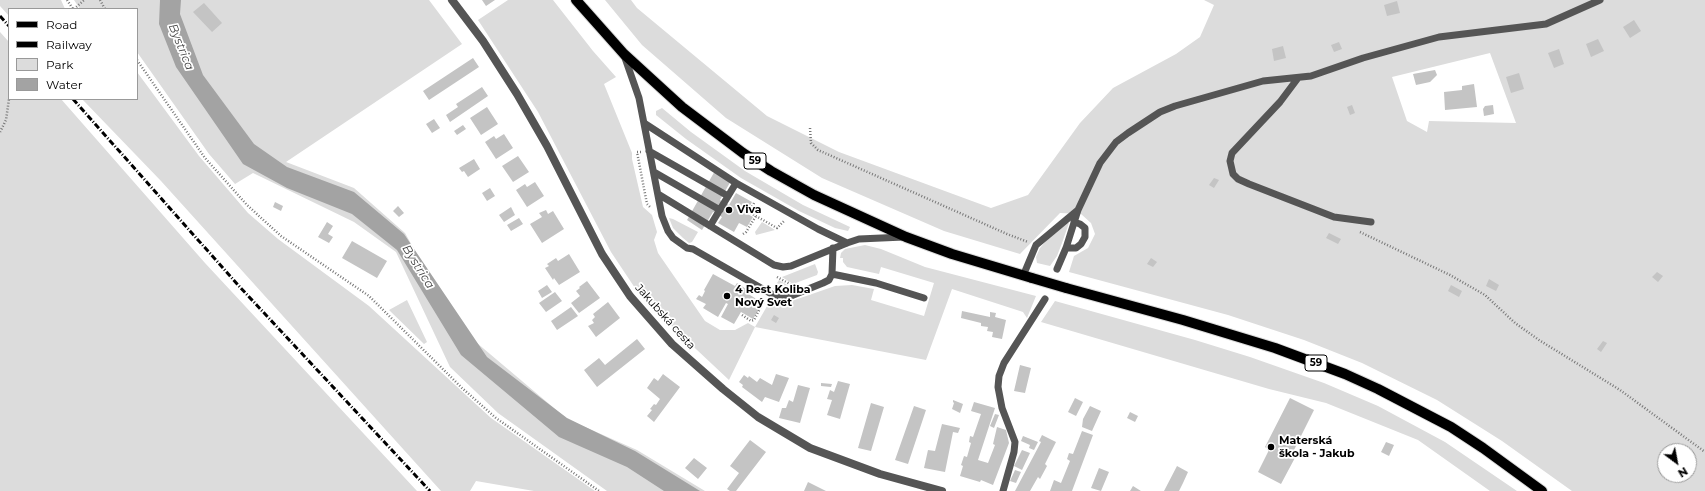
<!DOCTYPE html>
<html>
<head>
<meta charset="utf-8">
<style>
  body { margin:0 }
  #map { position:relative; width:1705px; height:491px; overflow:hidden; background:#fff; font-family:Montserrat,sans-serif }
  canvas { display:block }
  .legend { position:absolute; left:8px; top:8px; width:130px; height:92px; box-sizing:border-box; background:#fff; border:1px solid #999; margin:0; padding:5px 7px; list-style:none; font-size:12px; color:#000 }
  .legend li { display:flex; align-items:center; gap:8px; height:20px }
  .legend b { width:20px; border:1px solid #999 }
  .north { position:absolute; left:1657px; top:443px; width:40px; height:40px; box-sizing:border-box; background:#fff; border:1px solid #999; border-radius:50%; rotate:148deg; font-size:11px; font-weight:700; line-height:16px; text-align:center; color:#000 }
  .north::after { content:''; display:block; margin:auto; width:14px; height:18px; background:#000; clip-path:polygon(50% 0,100% 100%,50% 72%,0 100%) }
</style>
</head>
<body>
<div id="map">
<canvas width="1705" height="491"></canvas>
<ul class="legend">
<li><b style="height:5px;background:#000"></b>Road</li>
<li><b style="height:5px;background:#000"></b>Railway</li>
<li><b style="height:11px;background:#dcdcdc"></b>Park</li>
<li><b style="height:11px;background:#a3a3a3"></b>Water</li>
</ul>
<div class="north">N</div>
</div>
<script>
const ctx = document.querySelector('canvas').getContext('2d');
ctx.lineJoin = 'round';
function fill(path, color) {
  ctx.fillStyle = color;
  ctx.fill(path, 'evenodd');
}
function poly(rows) {
  const path = new Path2D();
  for (const r of rows) {
    path.moveTo(r[0], r[1]);
    for (let i = 2; i < r.length; i += 2) path.lineTo(r[i], r[i + 1]);
  }
  return path;
}
function strokePath(path, color, width, dash) {
  ctx.strokeStyle = color;
  ctx.lineWidth = width;
  ctx.lineCap = dash ? 'butt' : 'round';
  ctx.setLineDash(dash || []);
  ctx.stroke(path);
}
function write(font, color, halo, rows, align = 'center') {
  ctx.font = font + ' Montserrat,sans-serif';
  ctx.lineWidth = 3.5;
  ctx.setLineDash([]);
  ctx.textBaseline = 'middle';
  ctx.strokeStyle = halo;
  ctx.fillStyle = color;
  for (const [text, x, y, turn = 0] of rows) {
    ctx.save();
    ctx.translate(x, y);
    ctx.rotate((+turn || 0) * Math.PI / 180);
    ctx.textAlign = isNaN(turn) ? turn : align;
    if (halo) ctx.strokeText(text, 0, 0);
    ctx.fillText(text, 0, 0);
    ctx.restore();
  }
}
fill(poly([
  [0,0,61,0,65,9,9,9,9,16,0,6],
  [74,0,429,0,462,44,286,162,354,188,405,233,458,327,567,419,637,450,705,491,607,491,498,413,450,367,396,252,354,222,253,173,235,184,209,154,137,52,137,9,80,9],
  [508,0,553,0,593,51,616,77,604,84,632,153,632,159,643,207,652,215,657,232,654,240,658,253,705,321,720,330,735,330,748,323,755,327,770,301,786,303,835,286,852,285,874,289,871,300,924,316,934,283,881,267,879,274,847,267,843,262,843,258,840,258,841,253,845,249,865,245,881,249,925,267,1036,296,1027,318,1023,312,952,289,926,360,755,327,729,380,648,304,635,288,611,252,538,112,478,20],
  [605,0,631,0,637,8,767,116,839,152,991,208,1028,195,1080,123,1113,88,1176,54,1200,37,1214,5,1204,0,1705,0,1705,491,1572,491,1502,441,1437,400,1362,363,1304,340,1228,315,1069,272,1074,256,1088,248,1095,234,1091,223,1081,214,1060,213,1020,254,944,231,822,178,726,118,642,45],
  [1490,53,1516,123,1429,121,1427,132,1407,121,1392,77],
  [1665,451,1689,451,1689,475,1665,475],
  [0,32,9,42,9,99,61,99,205,263,417,491,0,491],
  [137,72,199,156,248,213,278,239,369,306,491,418,595,491,534,491,476,481,470,491,441,491,161,181,82,99,137,99],
  [662,108,691,132,745,171,803,205,850,227,848,231,835,228,799,211,741,178,686,139,656,115,656,111],
  [669,218,673,219,698,232,692,242,689,243,683,238,673,228],
  [762,222,767,225,775,230,756,235,755,232],
  [1066,223,1069,223,1062,243,1057,256,1050,266,1037,263,1036,257,1040,248,1053,233],
  [815,264,818,272,817,275,793,284,782,277],
  [779,280,792,288,783,291,773,289],
  [407,300,427,342,424,344,389,310],
  [1055,301,1195,340,1250,357,1324,383,1378,406,1445,442,1517,491,1490,491,1418,440,1326,403,1269,389,1041,322]
]), '#dcdcdc');
fill(poly([
  [160,0,181,0,180,14,203,75,254,144,287,167,354,192,404,234,487,357,567,418,635,451,700,491,664,491,627,467,559,437,461,355,397,250,352,214,287,188,243,164,176,67,159,24]
]), '#a3a3a3');
fill(poly([
  [482,0,495,0,486,6],
  [1397,1,1400,13,1387,16,1384,5],
  [204,3,222,23,212,32,193,12],
  [1634,20,1641,31,1630,38,1623,27],
  [1598,39,1604,51,1591,57,1586,44],
  [1339,42,1342,49,1334,52,1331,45],
  [1283,46,1286,58,1274,61,1272,49],
  [1559,49,1564,64,1554,68,1548,53],
  [473,58,479,67,429,100,423,91],
  [1435,70,1437,75,1430,82,1416,85,1413,74],
  [1519,73,1524,89,1511,93,1506,77],
  [1474,84,1477,107,1445,110,1444,92,1462,90,1462,86],
  [482,87,488,96,450,122,446,115,458,107,456,104],
  [1352,105,1355,113,1350,115,1347,107],
  [1493,105,1494,114,1484,116,1483,109,1485,106],
  [487,107,498,124,481,135,470,118],
  [434,119,440,128,432,133,426,124],
  [463,125,466,129,457,135,454,131],
  [504,134,513,148,496,159,485,142,494,136,496,139],
  [518,156,529,172,513,182,502,166],
  [474,159,480,169,468,177,464,171,462,172,459,168],
  [716,169,732,179,720,200,729,205,736,193,752,202,746,213,753,217,747,227,739,223,734,232,718,223,722,217,713,212,702,230,687,220],
  [1214,178,1219,180,1214,188,1209,185],
  [535,182,544,196,527,207,516,190,525,184,527,187],
  [490,188,495,196,487,201,482,193],
  [275,202,283,206,281,211,273,207],
  [398,206,404,213,399,217,393,211],
  [511,207,515,215,504,222,499,215],
  [546,210,548,214,553,211,564,229,542,243,530,224,542,217,539,213],
  [519,218,523,224,511,231,507,225],
  [327,222,333,226,328,234,333,237,329,243,318,237],
  [1329,233,1341,239,1338,244,1326,238],
  [352,241,387,261,377,278,342,258],
  [569,254,580,272,559,285,554,278,553,280,545,268,549,266,547,264,556,258,558,261],
  [1151,258,1157,262,1153,267,1147,264],
  [1657,272,1663,276,1658,282,1652,277],
  [713,274,735,286,737,283,746,289,745,292,763,303,753,319,741,312,734,324,721,317,728,304,726,303,718,317,703,308,706,304,696,299,699,295,702,297,705,291,704,290],
  [1489,279,1499,285,1496,291,1486,286],
  [587,281,600,298,579,313,571,303,580,296,576,291,580,288,579,287],
  [547,285,552,292,542,298,538,291],
  [1451,285,1462,291,1459,297,1448,291],
  [555,292,562,301,546,312,539,303],
  [608,302,620,318,596,337,588,326,594,323,592,320,595,317,593,314],
  [571,307,578,316,557,330,551,321],
  [962,311,990,317,990,312,996,313,995,317,1006,320,1002,339,992,337,993,332,987,331,988,327,981,326,981,323,961,318],
  [774,315,779,318,776,323,771,320],
  [637,339,645,349,597,387,584,370,599,358,605,365],
  [1603,341,1607,343,1601,352,1597,349],
  [1020,365,1031,368,1025,393,1014,391],
  [663,374,680,387,654,422,647,416,652,410,650,409,654,404,656,405,660,399,647,388,654,378,658,381],
  [776,374,789,378,779,402,765,397,762,402,742,387,743,385,739,382,744,375,748,378,749,376,757,382,760,378,772,385],
  [838,381,850,384,840,419,827,415,832,400,827,399,830,390,834,392],
  [821,383,832,384,831,387,821,386],
  [798,385,810,388,800,423,779,418,782,408,786,408,789,400,793,402],
  [1075,398,1083,402,1076,416,1068,412],
  [1290,398,1314,410,1293,452,1297,454,1281,484,1258,472,1269,450,1265,447],
  [953,400,963,404,960,413,952,409,954,403,953,402],
  [974,402,995,408,978,460,988,463,995,445,993,444,997,427,1006,430,1009,443,993,485,981,480,980,482,960,476,963,466,961,465,964,456,967,457,971,443,969,442,970,436,973,437,981,414,971,411],
  [871,403,884,407,871,451,858,448],
  [914,406,926,410,908,464,895,460],
  [1090,406,1101,411,1092,431,1082,427,1083,419],
  [1130,412,1138,416,1135,422,1127,418],
  [995,414,999,415,994,428,990,426],
  [942,424,960,428,958,433,953,432,945,472,924,468,928,450,935,451],
  [1082,431,1093,435,1072,491,1050,491,1054,480,1061,483,1070,461,1067,459,1069,453,1073,454],
  [1042,435,1056,442,1045,464,1047,466,1040,479,1038,477,1030,491,1015,491,1041,442,1039,441],
  [1023,436,1038,442,1034,450,1029,448,1030,445,1021,441],
  [750,440,766,452,736,491,730,491,727,489,739,473,730,466],
  [1386,442,1394,445,1389,456,1381,452],
  [1022,450,1030,453,1022,470,1014,466],
  [694,458,707,468,698,479,685,468],
  [1177,466,1188,472,1183,483,1179,491,1164,491],
  [1099,468,1109,472,1101,491,1091,488],
  [1015,470,1021,472,1016,483,1010,481],
  [808,482,826,491,804,491],
  [1133,486,1141,491,1130,491]
]), '#c4c4c4');
const primary = poly([
  [576,0,624,54,682,107,743,153,771,171,814,195,906,237,952,254,1032,278],
  [1066,288,1183,320,1275,348,1345,374,1378,389,1451,427,1483,448,1542,491]
]);
strokePath(primary, '#dbdbdb', 12);
strokePath(poly([
  [67,0,73,9],
  [100,0,105,9],
  [74,9,84,0],
  [137,60,205,158,247,205,281,236,369,296,462,388,496,418,599,491],
  [810,128,811,143,818,150,1007,234,1028,242],
  [0,132,6,120,9,99],
  [641,152,637,152,647,204,650,207],
  [754,203,749,212,777,228,784,221],
  [1360,232,1450,275,1485,295,1515,323,1539,340,1620,390,1705,452],
  [743,234,746,232,756,216],
  [777,277,792,285],
  [742,315,751,321,754,320,764,301]
]), '#777', 2.5, [1, 2]);
strokePath(poly([
  [624,55,639,98,662,216,668,231,673,238,687,248,693,249,775,296,783,297,791,296,823,283,829,280,832,274,833,248],
  [1298,78,1280,102,1232,153,1230,161,1233,174,1238,179,1249,184,1334,217,1371,222],
  [644,123,736,183,818,229,847,243],
  [649,151,728,196],
  [654,172,720,210],
  [658,194,774,265,783,267,791,266,847,243,859,239,904,237],
  [710,226,736,183],
  [1066,248,1076,248,1081,244,1085,237,1085,228,1080,224,1074,222],
  [1057,269,1066,248,1078,210,1100,163,1116,142,1128,133,1160,112,1175,106,1263,81,1311,76,1363,58,1439,37,1546,24,1600,0],
  [832,274,876,283,924,298],
  [1023,276,1036,245,1078,210],
  [1003,491,1014,452,1015,442,1002,408,998,387,999,376,1004,363,1045,299]
]), '#555', 7);
strokePath(poly([
  [452,0,483,41,517,94,547,146,602,254,630,296,672,344,723,389,758,417,810,448,880,474,942,491]
]), '#555', 8);
strokePath(primary, '#000', 10);
strokePath(poly([
  [0,16,9,26],
  [73,99,238,285,430,491]
]), '#000', 3, [6, 2, 1, 2]);
const primaryBridge = poly([
  [1032,278,1066,288]
]);
strokePath(primaryBridge, '#dbdbdb', 12, []);
strokePath(primaryBridge, '#000', 10);
for (const [x, y, r, color] of [
  [729,210,4,"#000"],
  [727,296,4,"#000"],
  [1271,447,4,"#000"]
]) {
  const dot = new Path2D();
  dot.arc(x, y, r, 0, 2 * Math.PI);
  ctx.fillStyle = color;
  ctx.fill(dot);
  strokePath(dot, '#fff', 1.5);
}
for (const [x, y, w] of [
  [755,161,22],
  [1316,363,22]
]) {
  const box = new Path2D();
  box.roundRect(x - w / 2, y - 8, w, 16, 3);
  ctx.fillStyle = '#fff';
  ctx.fill(box);
  strokePath(box, '#000', 1);
}
write('bold 10px', '#000', null, [
  ["59",755,161],
  ["59",1316,363]
]);
write('bold 11px', '#000', '#fff', [
  ["Viva",737,210],
  ["4 Rest Koliba",735,290],
  ["Nový Svet",735,303],
  ["Materská",1279,441],
  ["škola - Jakub",1279,454]
], 'left');
write('11px', '#000', '#fff', [
  ["Jakubská cesta",665,317,48]
]);
write('italic 12px', '#444', '#fff', [
  ["Bystrica",181,47,68],
  ["Bystrica",418,267,58]
]);
</script>
</body>
</html>
